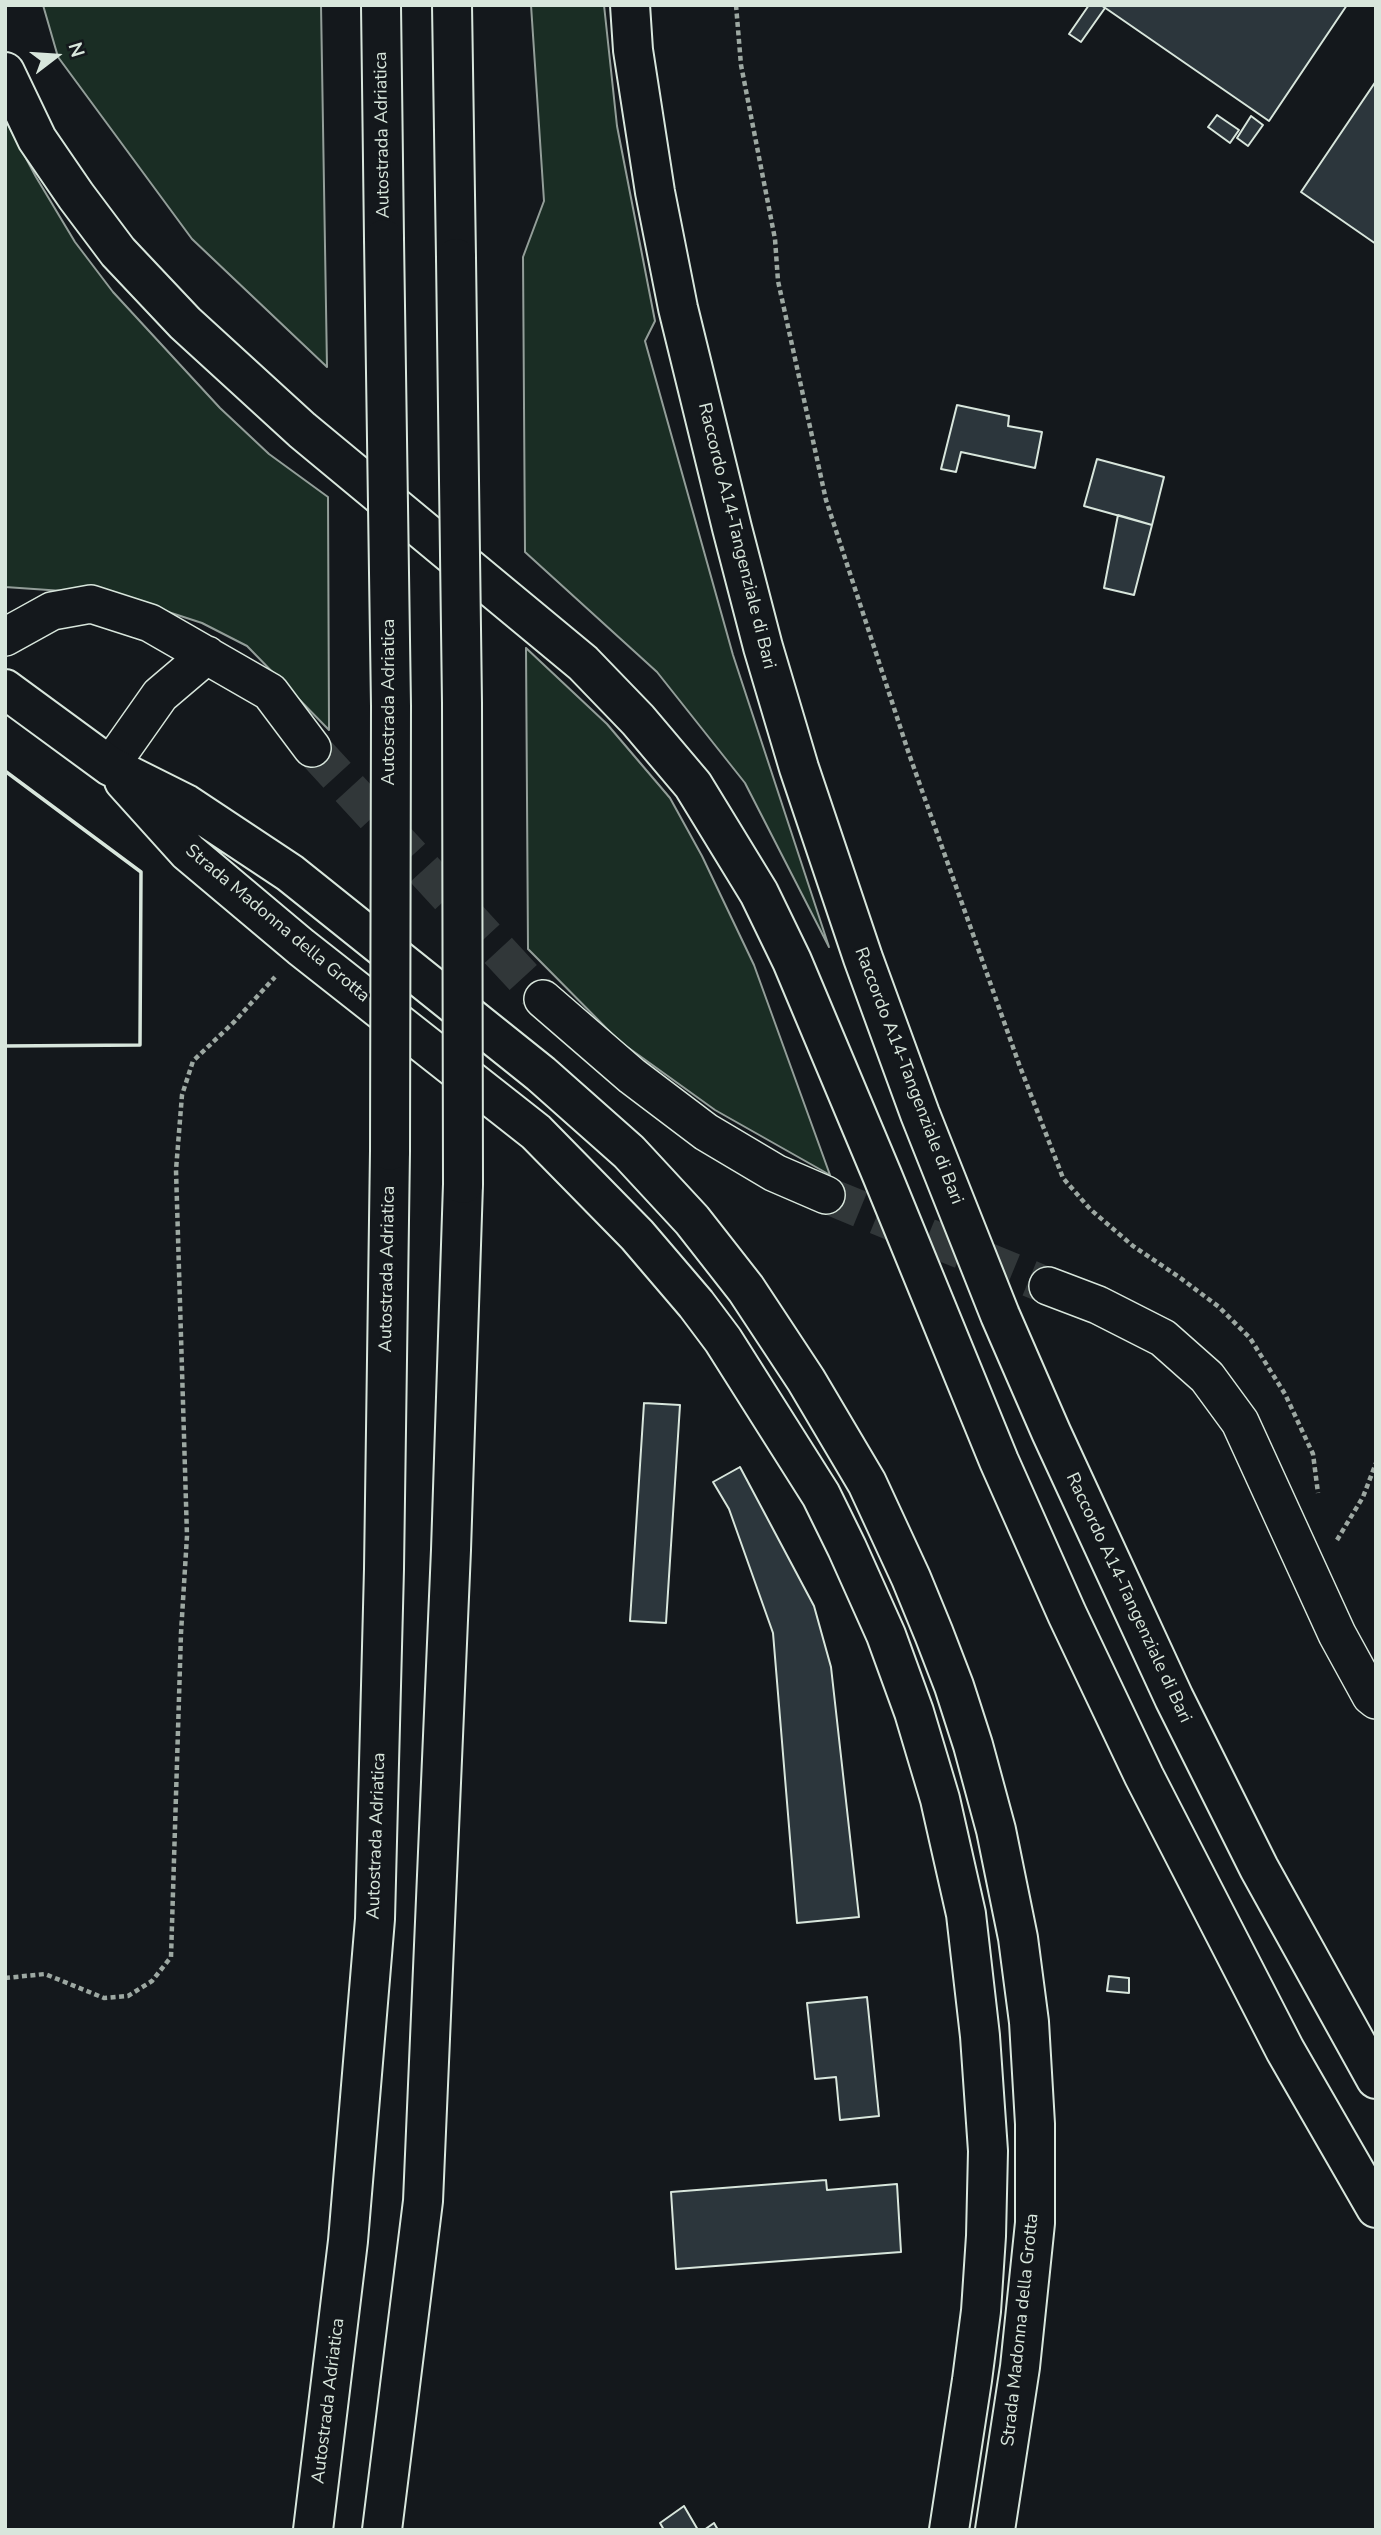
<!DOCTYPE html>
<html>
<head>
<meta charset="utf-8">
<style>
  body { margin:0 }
  #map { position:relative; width:1381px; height:2535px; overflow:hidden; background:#14181c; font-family:"Nunito Sans",sans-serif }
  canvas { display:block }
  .frame { position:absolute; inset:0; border:7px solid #d8e6dc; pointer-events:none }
  .north { position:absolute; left:21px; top:21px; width:70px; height:70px; -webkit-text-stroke:5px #14181c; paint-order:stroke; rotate:73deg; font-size:19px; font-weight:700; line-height:28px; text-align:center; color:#d8e6dc }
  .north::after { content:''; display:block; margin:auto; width:24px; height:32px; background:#d8e6dc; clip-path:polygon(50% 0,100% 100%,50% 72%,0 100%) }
</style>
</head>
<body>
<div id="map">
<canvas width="1381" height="2535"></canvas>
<div class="frame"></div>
<div class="north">N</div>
</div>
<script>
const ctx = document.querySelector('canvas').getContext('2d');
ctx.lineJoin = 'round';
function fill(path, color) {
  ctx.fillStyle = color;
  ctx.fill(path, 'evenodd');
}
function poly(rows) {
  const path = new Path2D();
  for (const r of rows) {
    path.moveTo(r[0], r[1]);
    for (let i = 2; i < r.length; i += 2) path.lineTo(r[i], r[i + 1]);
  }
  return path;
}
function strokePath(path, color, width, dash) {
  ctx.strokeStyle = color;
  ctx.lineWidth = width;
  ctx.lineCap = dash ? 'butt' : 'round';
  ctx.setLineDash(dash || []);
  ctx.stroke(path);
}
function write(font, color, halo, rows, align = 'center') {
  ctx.font = font + ' "Nunito Sans",sans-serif';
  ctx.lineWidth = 5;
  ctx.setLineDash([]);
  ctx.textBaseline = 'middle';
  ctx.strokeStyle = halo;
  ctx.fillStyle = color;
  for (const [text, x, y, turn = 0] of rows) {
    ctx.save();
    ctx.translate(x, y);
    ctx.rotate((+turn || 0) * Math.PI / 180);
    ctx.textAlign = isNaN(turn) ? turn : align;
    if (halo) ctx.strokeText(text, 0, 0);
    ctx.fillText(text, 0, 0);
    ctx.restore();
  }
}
const green = poly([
  [43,5,321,5,327,367,192,239,58,57,43,5],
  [531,5,604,5,617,126,655,321,645,341,733,655,829,947,745,783,657,672,525,552,523,257,544,201,531,5],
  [5,119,36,177,75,242,113,292,220,408,269,454,328,497,329,730,247,646,202,623,156,608,92,593,5,587,5,119],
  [526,648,607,724,670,798,702,856,754,965,830,1175,715,1110,619,1041,528,949,526,648]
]);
fill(green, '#1a2d24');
strokePath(green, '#939e99', 2);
const building = poly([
  [1089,5,1101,5,1105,8,1081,42,1069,34,1089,5],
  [1101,5,1347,5,1269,121,1101,5],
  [1376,81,1376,244,1301,192,1376,81],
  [1217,115,1239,130,1230,143,1208,127,1217,115],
  [1251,116,1263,125,1248,146,1237,138,1251,116],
  [957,405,1009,416,1008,426,1042,432,1035,468,961,452,956,472,941,469,957,405],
  [1097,459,1164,477,1152,525,1084,506,1097,459],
  [1118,515,1152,525,1134,595,1104,588,1118,515],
  [644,1403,680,1405,666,1623,630,1621,644,1403],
  [740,1467,814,1606,831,1667,859,1917,797,1923,773,1633,729,1509,713,1482,740,1467],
  [1109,1976,1129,1978,1129,1993,1107,1991,1109,1976],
  [867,1997,879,2116,840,2120,836,2077,815,2079,807,2003,867,1997],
  [826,2180,827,2190,897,2184,901,2252,676,2269,671,2192,826,2180],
  [684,2506,698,2530,664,2530,660,2523,684,2506],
  [714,2523,718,2530,704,2530,714,2523]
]);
fill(building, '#2c363c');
strokePath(building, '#d8e6dc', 2);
strokePath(poly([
  [312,748,543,999],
  [826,1195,1048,1286]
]), '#313739', 37, [37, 18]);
const minor = poly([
  [5,637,52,611,91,604,150,623,270,692,312,748],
  [110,766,160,695,207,655],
  [543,999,632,1076,706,1132,775,1173,826,1195],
  [1048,1286,1098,1305,1163,1338,1207,1377,1240,1422,1337,1634,1371,1696,1376,1700]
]);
const secondary = poly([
  [5,689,110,766,186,804,290,873,541,1074,629,1152,692,1220,746,1289,806,1380,867,1483,911,1578,934,1634,954,1686,973,1745,996,1830,1018,1938,1029,2022,1035,2124,1035,2223,1020,2367,995,2530],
  [124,781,188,852,301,947,536,1132,637,1235,696,1304,723,1340,821,1495,847,1548,886,1635,914,1712,940,1799,966,1914,980,2036,988,2151,986,2236,981,2311,972,2380,949,2530]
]);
const motorway = poly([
  [381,5,384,239],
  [452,5,456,258],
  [630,5,633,50,655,192,678,308,732,528,763,647,799,768,863,958,920,1114,1000,1315,1051,1432,1174,1698,1259,1868,1376,2079],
  [5,72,37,139,76,196,118,252,185,323,302,430,583,663,638,720,693,785,759,893,792,961,882,1175,999,1461,1067,1614,1144,1776,1285,2050,1376,2208],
  [313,2530,348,2241,375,1919,384,1569,390,1151],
  [382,2530,423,2201,451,1550,463,1184]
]);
strokePath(minor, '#d8e6dc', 40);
strokePath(secondary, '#d8e6dc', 42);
strokePath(motorway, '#d8e6dc', 42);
strokePath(poly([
  [736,5,741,65,775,239,778,281,826,500,909,754,1019,1064,1063,1178,1090,1209,1133,1246,1179,1277,1219,1307,1250,1338,1285,1394,1313,1454,1318,1493],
  [1337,1540,1363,1497,1376,1463],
  [5,1978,45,1974,104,1998,128,1996,152,1981,171,1957,181,1633,187,1536,176,1170,182,1095,193,1061,234,1022,275,977]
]), '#9da8a2', 4.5, [5, 3.5]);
strokePath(minor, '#14181c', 37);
strokePath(secondary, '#14181c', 38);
strokePath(motorway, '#14181c', 38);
const motorwayBridge = poly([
  [384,239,391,706,390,1151],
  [456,258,462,703,463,1184]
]);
strokePath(motorwayBridge, '#d8e6dc', 42, []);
strokePath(motorwayBridge, '#14181c', 38);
strokePath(poly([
  [5,771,141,872,140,1045,5,1046]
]), '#d8e6dc', 3.5);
write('18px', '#d8e6dc', '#14181c', [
  ["Autostrada Adriatica",383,135,-91],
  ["Raccordo A14-Tangenziale di Bari",736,536,76],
  ["Autostrada Adriatica",390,702,-90],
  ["Strada Madonna della Grotta",277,924,40],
  ["Raccordo A14-Tangenziale di Bari",908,1076,69],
  ["Autostrada Adriatica",388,1269,-89],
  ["Raccordo A14-Tangenziale di Bari",1128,1598,65],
  ["Autostrada Adriatica",377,1836,-88],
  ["Strada Madonna della Grotta",1021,2330,-84],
  ["Autostrada Adriatica",329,2401,-83]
]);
</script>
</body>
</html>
